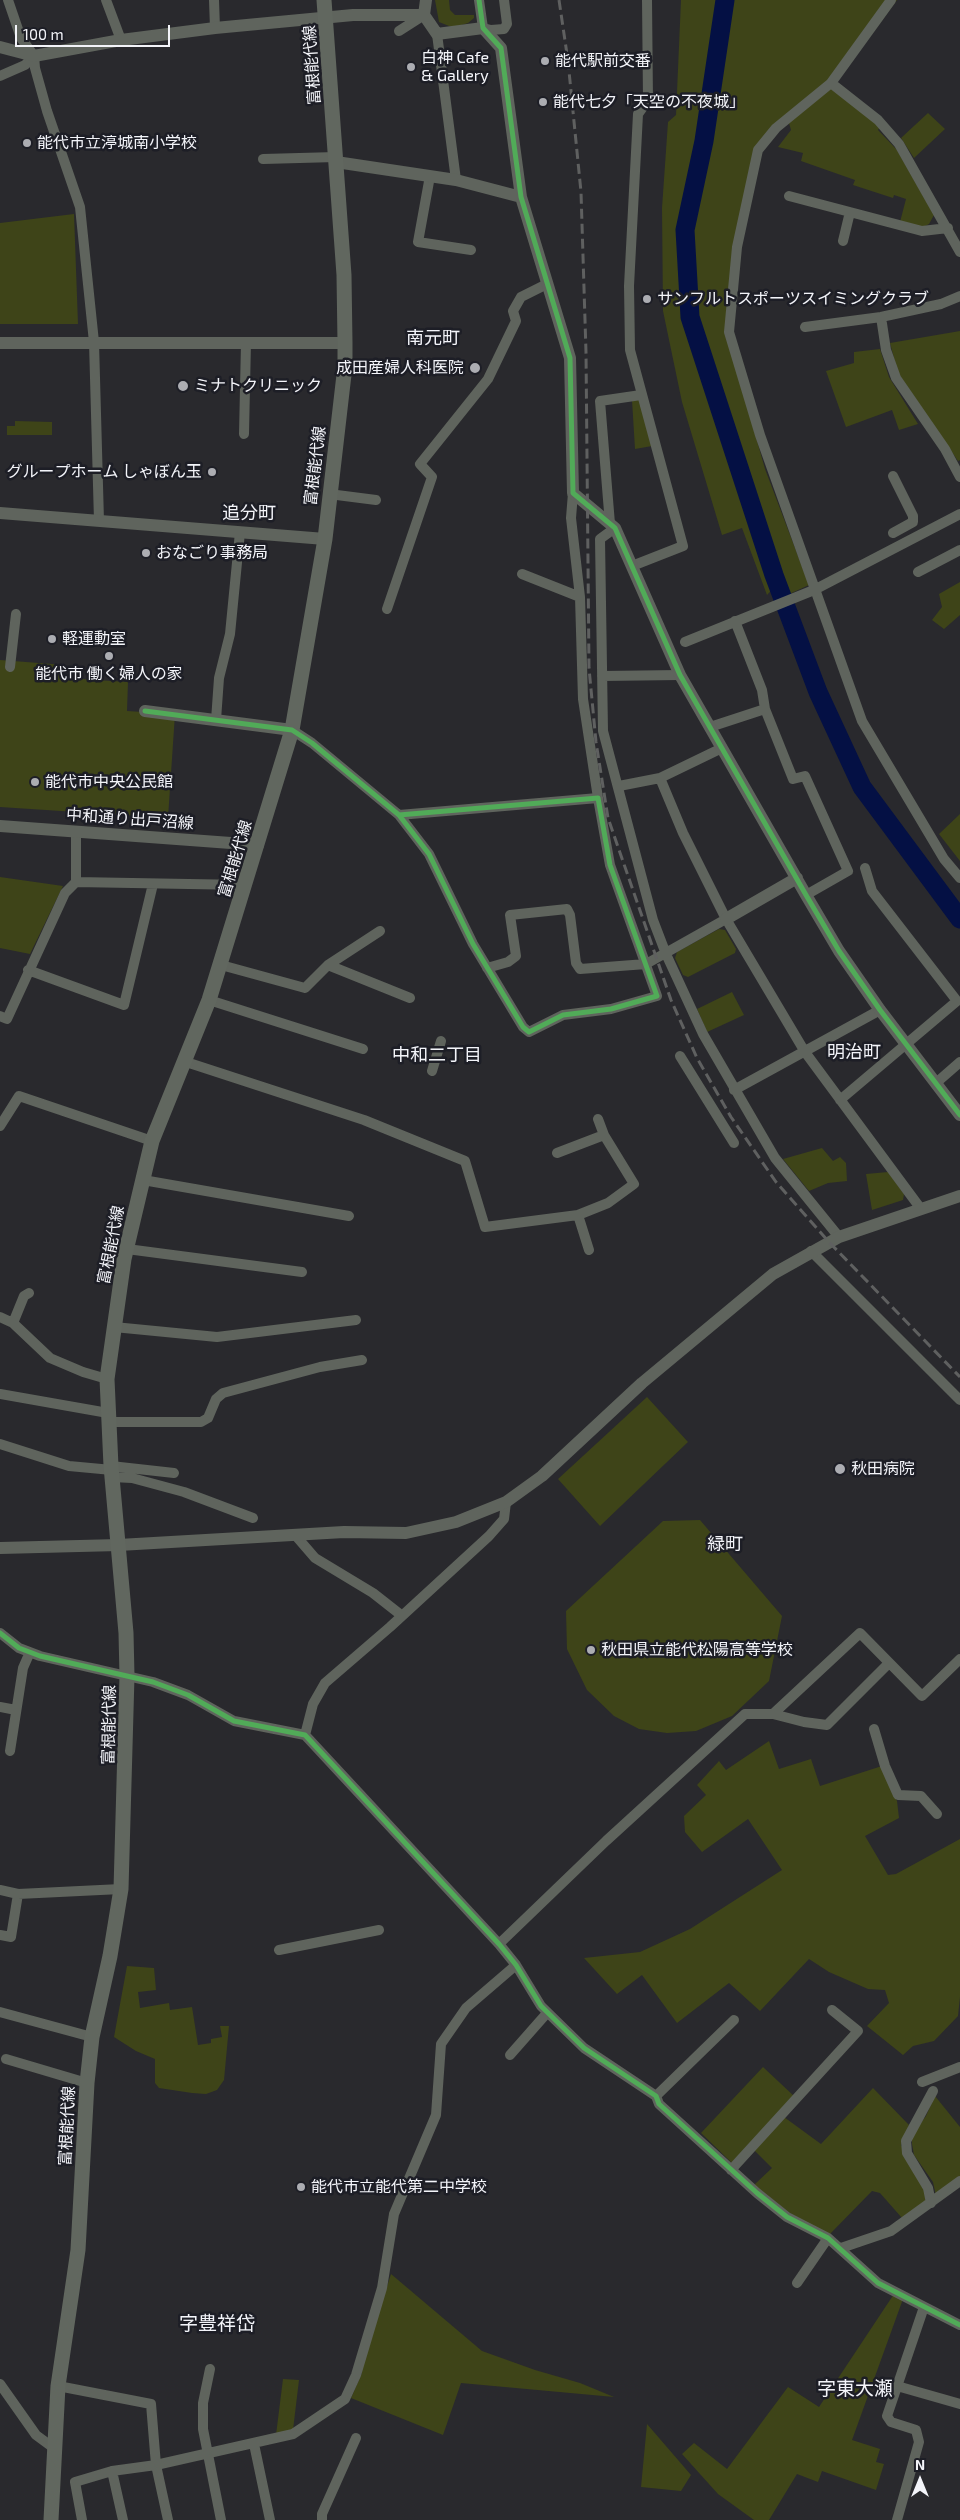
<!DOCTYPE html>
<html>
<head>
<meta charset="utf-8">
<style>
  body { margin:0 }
  #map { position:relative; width:960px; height:2520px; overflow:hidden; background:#29292d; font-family:"Exo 2",sans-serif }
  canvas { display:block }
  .north { position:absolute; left:895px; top:2455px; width:50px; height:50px; -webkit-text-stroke:4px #1d1e26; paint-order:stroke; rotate:0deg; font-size:14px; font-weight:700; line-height:20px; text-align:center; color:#f3f4f9 }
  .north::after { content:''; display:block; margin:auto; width:18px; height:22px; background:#f3f4f9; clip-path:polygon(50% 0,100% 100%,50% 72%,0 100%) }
  .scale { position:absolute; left:15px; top:25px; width:155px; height:22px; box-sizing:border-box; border:2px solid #f3f4f9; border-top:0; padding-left:6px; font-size:15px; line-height:18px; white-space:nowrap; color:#f3f4f9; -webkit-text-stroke:4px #1d1e26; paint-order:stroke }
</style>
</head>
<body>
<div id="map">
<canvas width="960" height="2520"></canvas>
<div class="north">N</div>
<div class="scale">100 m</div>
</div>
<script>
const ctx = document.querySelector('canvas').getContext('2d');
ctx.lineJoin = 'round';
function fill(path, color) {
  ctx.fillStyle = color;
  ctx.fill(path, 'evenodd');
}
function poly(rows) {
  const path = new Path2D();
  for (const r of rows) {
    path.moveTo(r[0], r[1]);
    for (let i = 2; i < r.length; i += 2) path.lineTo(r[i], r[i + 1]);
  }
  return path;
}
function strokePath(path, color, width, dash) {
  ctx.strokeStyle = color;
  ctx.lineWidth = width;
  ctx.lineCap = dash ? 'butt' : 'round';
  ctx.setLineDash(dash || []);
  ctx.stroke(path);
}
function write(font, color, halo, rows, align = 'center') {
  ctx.font = font + ' "Exo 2","Noto Sans JP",sans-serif';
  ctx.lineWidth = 5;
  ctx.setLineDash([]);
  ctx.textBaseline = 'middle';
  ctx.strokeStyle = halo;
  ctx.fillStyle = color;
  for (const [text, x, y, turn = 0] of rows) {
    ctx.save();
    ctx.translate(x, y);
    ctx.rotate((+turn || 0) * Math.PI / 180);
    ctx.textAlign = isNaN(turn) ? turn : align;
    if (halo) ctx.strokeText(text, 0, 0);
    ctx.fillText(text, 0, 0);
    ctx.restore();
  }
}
fill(poly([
  [435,0,449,0,450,10,455,15,474,15,474,18,468,23,458,26,449,26,439,22],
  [681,0,897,0,836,83,884,120,878,130,897,150,934,215,929,224,923,227,900,222,906,199,894,195,893,198,853,185,855,180,801,161,803,153,778,147,791,130,787,116,758,143,727,335,765,469,809,585,785,596,780,581,767,595,742,528,722,535,682,402,663,311,662,208,668,122,676,115],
  [928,113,945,129,914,158,901,138],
  [74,214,78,324,0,324,0,223],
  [960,331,960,460,958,461,898,373,890,343],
  [880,349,889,377,918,424,899,430,892,410,846,427,826,371,854,363,854,352],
  [640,399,652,446,635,449,632,400],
  [15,421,52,422,52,435,7,435,7,426,15,426],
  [960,582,960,615,944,629,932,620,942,607,939,594],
  [0,660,65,665,64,678,128,682,127,711,175,714,168,818,0,807],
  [960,814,960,861,939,834],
  [0,877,63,886,30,954,0,948],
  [719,929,725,930,736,949,735,953,688,977,683,975,675,958,677,952],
  [732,992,744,1015,707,1032,697,1009],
  [822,1148,833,1161,840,1157,846,1163,847,1181,828,1183,809,1191,783,1159],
  [888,1172,904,1194,903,1200,872,1210,866,1174],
  [647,1397,688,1442,600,1526,558,1479],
  [700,1520,782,1616,769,1681,732,1716,696,1731,667,1733,639,1729,614,1716,587,1690,567,1649,566,1611,663,1521],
  [769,1741,779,1769,811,1759,820,1786,882,1766,897,1801,899,1818,865,1836,888,1875,896,1874,960,1839,960,1997,958,2016,934,2041,913,2046,903,2055,867,2026,889,2003,885,1990,868,1989,829,1972,809,1959,760,2011,729,1983,677,2023,642,1975,617,1994,584,1958,640,1952,690,1929,782,1870,748,1819,702,1852,685,1832,684,1816,706,1795,697,1785,719,1761,726,1770],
  [127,1966,154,1968,156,1990,138,1992,140,2008,169,2003,170,2010,192,2007,198,2045,211,2043,211,2039,222,2037,220,2026,229,2026,224,2080,217,2090,206,2094,192,2093,159,2088,155,2083,155,2059,136,2051,114,2037],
  [763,2067,795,2097,732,2163,701,2133],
  [873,2088,909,2125,901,2145,924,2187,927,2201,902,2218,880,2193,872,2191,829,2235,790,2213,754,2185,772,2168,753,2149,784,2117,821,2144],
  [935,2096,960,2127,960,2177,936,2196,933,2182,914,2155,912,2144,912,2135,926,2116],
  [391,2274,482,2351,535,2370,580,2383,614,2397,461,2383,443,2435,351,2398,362,2373,362,2365],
  [894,2294,903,2299,852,2440,880,2449,876,2462,884,2464,876,2490,822,2471,818,2482,797,2474,769,2520,754,2520,718,2494,682,2454,694,2443,727,2469,788,2387,819,2407],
  [283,2379,299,2380,293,2430,276,2435],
  [647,2424,691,2475,681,2491,641,2487]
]), '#3e4418');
strokePath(poly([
  [725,0,704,141,685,230,690,317,774,575,818,692,862,787,960,919]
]), '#041044', 19);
strokePath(poly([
  [8,0,21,38,34,56,35,68,47,111,80,207,94,342,99,521],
  [106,0,121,40],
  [214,0,215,28],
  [479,0,483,28,491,30,504,29,507,24,504,0],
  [891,0,831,83,776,128,758,150,737,247,729,332,760,435,862,721,944,859,960,878],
  [399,31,424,15],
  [437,34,456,180],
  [0,76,25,65,34,56],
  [831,83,878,120,899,144,960,252],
  [263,159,336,157],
  [430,176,418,242,471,250],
  [789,196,922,231,948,228],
  [843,241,850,212],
  [881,317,886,350,896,378,945,449,960,477],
  [805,327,881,317,941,304,960,296],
  [244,434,246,342],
  [573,493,571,518,580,597,583,699,598,798],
  [329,494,376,500],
  [610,524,600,401,641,395],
  [615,528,600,539,603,731,653,920,666,954,703,1034,775,1158,839,1237],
  [893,533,913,522,913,516,893,476],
  [632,566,683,546,630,350,629,286,638,114,648,100,647,0],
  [918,572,960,550],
  [522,574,580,597],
  [387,609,432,477,420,464,488,379,516,321,513,311,521,297,547,284],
  [685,642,814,590,960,514],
  [10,667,16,614],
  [602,676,680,675],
  [765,709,793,779,805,776,848,871,806,895],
  [216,720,219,678,230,634,240,532],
  [710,727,765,709,762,690,735,621],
  [292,730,312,743,399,815,429,854,473,944,523,1027,529,1032,563,1015,611,1009,657,996,610,865,598,798,399,815],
  [660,778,683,833,726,919,805,1052,921,1209],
  [619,786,660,778,722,748],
  [76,831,76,882],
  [221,965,305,988,328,965,380,931],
  [328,965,410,998],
  [487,968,508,962,516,956,510,915,567,909,570,915,576,963,580,969,646,964,726,919],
  [28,970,124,1005,153,884],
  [209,1000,363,1049],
  [0,1016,7,1019,65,893,76,882,245,885],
  [680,1056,734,1143],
  [183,1061,364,1120,465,1161,485,1227,578,1215,608,1203,634,1184,604,1135,598,1119],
  [432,1071,441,1041],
  [936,1083,960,1062],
  [734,1090,880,1010],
  [840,1100,957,1001,872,891,865,868],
  [0,1126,19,1096,152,1141],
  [557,1153,604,1135],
  [143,1180,349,1216],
  [578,1215,589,1250],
  [127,1249,302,1272],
  [811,1251,960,1400],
  [0,1317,13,1323,50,1358,83,1372,107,1379],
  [13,1323,24,1296,29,1293],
  [114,1327,217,1337,356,1320],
  [0,1394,108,1413],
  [109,1422,201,1422,208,1418,216,1399,223,1393,320,1367,362,1360],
  [0,1444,69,1466,112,1470],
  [111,1466,174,1473],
  [112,1477,132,1478,184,1492,253,1518],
  [296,1536,315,1558,373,1593,401,1615],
  [0,1633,19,1648,40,1656,153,1682,188,1695,234,1721,305,1735,499,1944,516,1965,541,2006,584,2048,656,2096,659,2104,757,2193,787,2217,828,2238,878,2283,960,2325],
  [0,1707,16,1710],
  [773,1714,860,1633,922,1696,960,1659],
  [874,1729,885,1766,898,1795,921,1796,937,1814],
  [305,1735,313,1704,325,1683,390,1627,489,1536,504,1519,506,1502],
  [10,1751,23,1668,30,1652],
  [0,1890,18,1894],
  [0,1935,11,1937,18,1894,121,1889],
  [499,1944,606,1841,745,1714,773,1714,804,1722,827,1725,889,1663],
  [279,1950,379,1930],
  [0,2012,92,2037],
  [510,2055,547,2013],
  [6,2059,87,2083],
  [922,2082,960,2067],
  [656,2096,734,2020],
  [731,2170,858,2031,832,2010],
  [931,2203,928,2188,907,2153,906,2141,933,2091],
  [841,2248,891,2231,960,2181],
  [797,2283,828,2238],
  [210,2369,203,2403,203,2429,221,2520],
  [0,2384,36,2435,55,2449],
  [58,2386,151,2404,156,2465,168,2520],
  [897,2386,960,2404],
  [254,2444,270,2520],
  [112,2471,123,2520],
  [82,2520,75,2482,112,2471,156,2465,293,2434,345,2399,356,2375,382,2288,394,2214,436,2115,441,2044,466,2008,516,1965],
  [322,2520,322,2514,356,2438],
  [897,2520,919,2442,916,2430,891,2422,887,2416,924,2307]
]), '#5f645d', 10);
strokePath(poly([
  [426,0,424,15,437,34,483,28,501,48,521,197,570,358,573,493,615,528,680,675,806,895,839,951,880,1010,960,1115],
  [0,47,34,56,121,40,215,28,353,15,424,15],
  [336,162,456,180,521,197],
  [0,343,345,343],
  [0,513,325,539],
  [145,711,292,730],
  [0,826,258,845],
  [726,919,797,878],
  [0,1548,119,1545,344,1532,406,1533,456,1522,506,1502,542,1476,642,1383,773,1274,839,1237,960,1196]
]), '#5f645d', 12);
strokePath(poly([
  [51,2520,58,2386,78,2250,87,2083,92,2037,110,1956,121,1889,127,1676,126,1633,111,1466,107,1379,124,1259,152,1141,209,1000,292,730,325,539,345,366,345,343,344,275,324,0]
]), '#61675f', 15);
strokePath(poly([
  [559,0,568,61,581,192,586,352,589,668,596,742,608,818,671,1000,697,1058,731,1117,776,1182,829,1242,960,1377]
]), '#5f6060', 3, [10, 5]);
strokePath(poly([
  [479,0,483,28,501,48,521,197,570,358,573,493,615,528,680,675,806,895,839,951,880,1010,960,1115],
  [145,711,292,730,312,743,399,815,429,854,473,944,523,1027,529,1032,563,1015,611,1009,657,996,610,865,598,798,399,815],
  [0,1633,19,1648,40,1656,153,1682,188,1695,234,1721,305,1735,499,1944,516,1965,541,2006,584,2048,656,2096,659,2104,757,2193,787,2217,828,2238,878,2283,960,2325]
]), '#51ab58', 5);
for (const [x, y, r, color] of [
  [545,61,5,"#acadb2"],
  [411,67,5,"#acadb2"],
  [543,102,5,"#acadb2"],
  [27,143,5,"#acadb2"],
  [647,299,5,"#acadb2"],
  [475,368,6,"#acadb2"],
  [183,386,6,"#acadb2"],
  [212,472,5,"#acadb2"],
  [146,553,5,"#acadb2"],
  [52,639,5,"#acadb2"],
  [109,656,5,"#acadb2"],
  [35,782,5,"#acadb2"],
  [840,1469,6,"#acadb2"],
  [591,1650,5,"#acadb2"],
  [301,2187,5,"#acadb2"]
]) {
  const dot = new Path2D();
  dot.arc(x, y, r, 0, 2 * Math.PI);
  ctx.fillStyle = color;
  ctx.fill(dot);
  strokePath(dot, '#1d1e26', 2);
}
write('16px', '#f3f4f9', '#1d1e26', [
  ["白神 Cafe",421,58],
  ["& Gallery",421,76],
  ["能代駅前交番",555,61],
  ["能代七夕「天空の不夜城」",553,102],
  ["能代市立渟城南小学校",37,143],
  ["サンフルトスポーツスイミングクラブ",657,299],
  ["成田産婦人科医院",464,368,"right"],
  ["ミナトクリニック",194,386],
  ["グループホーム しゃぼん玉",202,472,"right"],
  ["おなごり事務局",156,553],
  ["軽運動室",62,639],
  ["能代市 働く婦人の家",109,674,"center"],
  ["能代市中央公民館",45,782],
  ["秋田病院",851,1469],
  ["秋田県立能代松陽高等学校",601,1650],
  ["能代市立能代第二中学校",311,2187]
], 'left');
write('16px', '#f3f4f9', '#1d1e26', [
  ["富根能代線",312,65,-94],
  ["富根能代線",315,466,-83],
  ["中和通り出戸沼線",130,819,4],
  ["富根能代線",235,859,-73],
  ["富根能代線",111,1245,-79],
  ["富根能代線",109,1725,-89],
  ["富根能代線",67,2126,-87]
]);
write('18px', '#f3f4f9', '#1d1e26', [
  ["南元町",433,338],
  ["追分町",249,513],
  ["明治町",854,1052],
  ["中和二丁目",437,1055],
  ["緑町",725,1544]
]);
write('19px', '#f3f4f9', '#1d1e26', [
  ["字豊祥岱",217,2324],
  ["字東大瀬",855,2389]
]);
</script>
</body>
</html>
